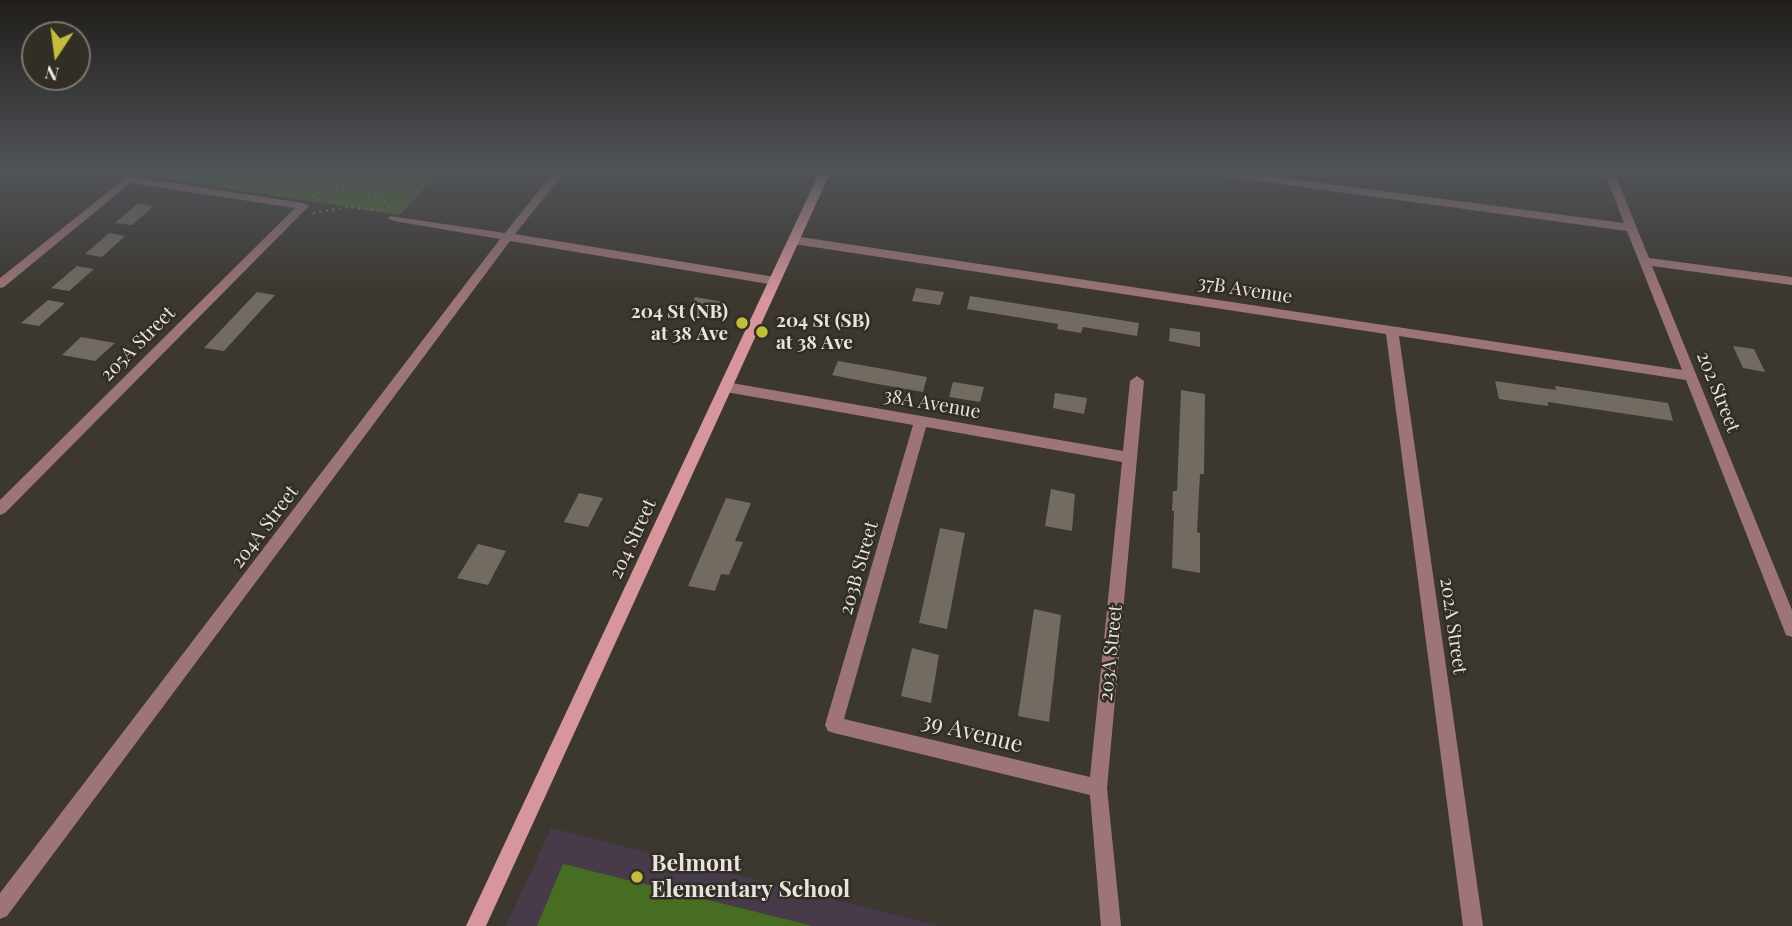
<!DOCTYPE html>
<html>
<head>
<meta charset="utf-8">
<style>
  body { margin:0 }
  #map { position:relative; width:1792px; height:926px; overflow:hidden; background:#3c372f; font-family:"Playfair Display",serif }
  canvas { display:block }
  .north { position:absolute; left:21px; top:21px; width:70px; height:70px; box-sizing:border-box; background:#322d25; border:2px solid #7a766f; border-radius:50%; rotate:193deg; font-size:19px; font-weight:700; line-height:28px; text-align:center; color:#e7e4df }
  .north::after { content:''; display:block; margin:auto; width:24px; height:32px; background:#c3bd3e; clip-path:polygon(50% 0,100% 100%,50% 72%,0 100%) }
</style>
</head>
<body>
<div id="map">
<canvas width="1792" height="926"></canvas>
<div class="north">N</div>
</div>
<script>
const ctx = document.querySelector('canvas').getContext('2d');
ctx.lineJoin = 'round';
function fill(path, color) {
  ctx.fillStyle = color;
  ctx.fill(path, 'evenodd');
}
function poly(rows) {
  const path = new Path2D();
  for (const r of rows) {
    path.moveTo(r[0], r[1]);
    for (let i = 2; i < r.length; i += 2) path.lineTo(r[i], r[i + 1]);
  }
  return path;
}
function strokePath(path, color, width, dash) {
  ctx.strokeStyle = color;
  ctx.lineWidth = width;
  ctx.lineCap = dash ? 'butt' : 'round';
  ctx.setLineDash(dash || []);
  ctx.stroke(path);
}
function write(font, color, halo, rows, align = 'center') {
  ctx.font = font + ' "Playfair Display",serif';
  ctx.lineWidth = 5;
  ctx.setLineDash([]);
  ctx.textBaseline = 'middle';
  ctx.strokeStyle = halo;
  ctx.fillStyle = color;
  for (const [text, x, y, turn = 0] of rows) {
    ctx.save();
    ctx.translate(x, y);
    ctx.rotate((+turn || 0) * Math.PI / 180);
    ctx.textAlign = isNaN(turn) ? turn : align;
    if (halo) ctx.strokeText(text, 0, 0);
    ctx.fillText(text, 0, 0);
    ctx.restore();
  }
}
fill(poly([
  [551,828,939,926,506,926]
]), '#473b4a');
fill(poly([
  [101,169,441,169,400,215],
  [563,864,813,926,537,926]
]), '#476d23');
fill(poly([
  [138,203,154,206,132,225,115,223],
  [109,233,125,236,102,257,85,254],
  [77,266,94,269,69,291,51,288],
  [916,288,944,292,940,305,912,301],
  [257,292,275,295,224,351,204,348],
  [970,296,1139,323,1137,336,1083,327,1081,333,1057,329,1058,324,967,309],
  [695,297,723,302,716,315,689,310],
  [48,300,65,303,39,326,21,323],
  [1170,328,1200,332,1200,347,1169,341],
  [81,337,115,343,95,361,62,355],
  [1733,346,1754,349,1765,372,1743,368],
  [838,361,867,366,927,377,923,392,877,384,832,375],
  [1495,381,1556,390,1555,386,1668,403,1673,421,1548,402,1548,406,1499,399],
  [953,382,984,387,980,402,949,397],
  [1181,390,1205,394,1204,474,1200,474,1197,532,1200,533,1200,573,1172,568,1174,511,1172,511,1173,491,1177,491],
  [1055,393,1087,398,1084,414,1053,408],
  [1051,489,1075,494,1072,531,1045,526],
  [579,493,603,498,588,527,564,522],
  [726,498,751,503,735,541,743,542,729,575,721,574,715,591,688,586],
  [940,528,965,533,947,629,919,623],
  [478,544,506,551,488,585,457,578],
  [1034,609,1061,615,1049,722,1018,716],
  [912,648,939,655,931,703,901,696]
]), '#716b62');
strokePath(poly([
  [281,169,307,173,338,188,375,193,383,197,390,209],
  [312,197,329,184],
  [313,213,349,207,383,211]
]), '#86827c', 2.5, [2, 4.5]);
fill(poly([
  [556,169,567,169,515,234,775,277,781,281,775,285,510,241,7,916,0,919,0,893,500,239,394,221,388,218,390,216,505,233,556,169],
  [1186,169,1218,169,1624,223,1603,169,1613,169,1649,258,1792,277,1792,285,1652,266,1792,610,1792,637,1786,635,1784,630,1686,380,1399,336,1483,926,1463,926,1386,334,794,244,788,240,794,236,1682,370,1627,231,1191,172,1186,169],
  [128,176,303,203,309,206,5,513,0,515,0,500,295,208,130,183,4,287,0,288,0,278,128,176],
  [1137,376,1144,381,1107,788,1121,926,1101,926,1090,795,834,733,828,731,825,725,913,425,726,392,719,387,726,382,1123,451,1130,381,1137,376],
  [926,427,1122,462,1090,777,844,719,926,427]
]), '#9d7578');
fill(poly([
  [821,169,832,169,486,926,466,926,821,169]
]), '#d6969b');
const sky = ctx.createLinearGradient(0, 0, 0, 299);
sky.addColorStop(0, '#211e1a');
sky.addColorStop(0.57, '#505358');
sky.addColorStop(1, '#50535800');
ctx.fillStyle = sky;
ctx.fillRect(0, 0, 1792, 299);
for (const [x, y, r, color] of [
  [742,323,7,"#c3bd3e"],
  [762,332,7,"#c3bd3e"],
  [637,877,7,"#c3bd3e"]
]) {
  const dot = new Path2D();
  dot.arc(x, y, r, 0, 2 * Math.PI);
  ctx.fillStyle = color;
  ctx.fill(dot);
  strokePath(dot, '#322d25', 2.5);
}
write('19px', '#e7e4df', '#322d25', [
  ["37B Avenue",1245,290,9],
  ["205A Street",138,344,-45],
  ["202 Street",1718,392,68],
  ["38A Avenue",932,404,10],
  ["204A Street",265,527,-53],
  ["204 Street",633,539,-65],
  ["203B Street",859,568,-74],
  ["202A Street",1453,626,82],
  ["203A Street",1111,653,-84]
]);
write('bold 19px', '#e7e4df', '#322d25', [
  ["204 St (NB)",728,312],
  ["at 38 Ave",728,334],
  ["204 St (SB)",776,321,"left"],
  ["at 38 Ave",776,343,"left"]
], 'right');
write('23px', '#e7e4df', '#322d25', [
  ["39 Avenue",972,733,14]
]);
write('bold 23px', '#e7e4df', '#322d25', [
  ["Belmont",651,864],
  ["Elementary School",651,890]
], 'left');
</script>
</body>
</html>
